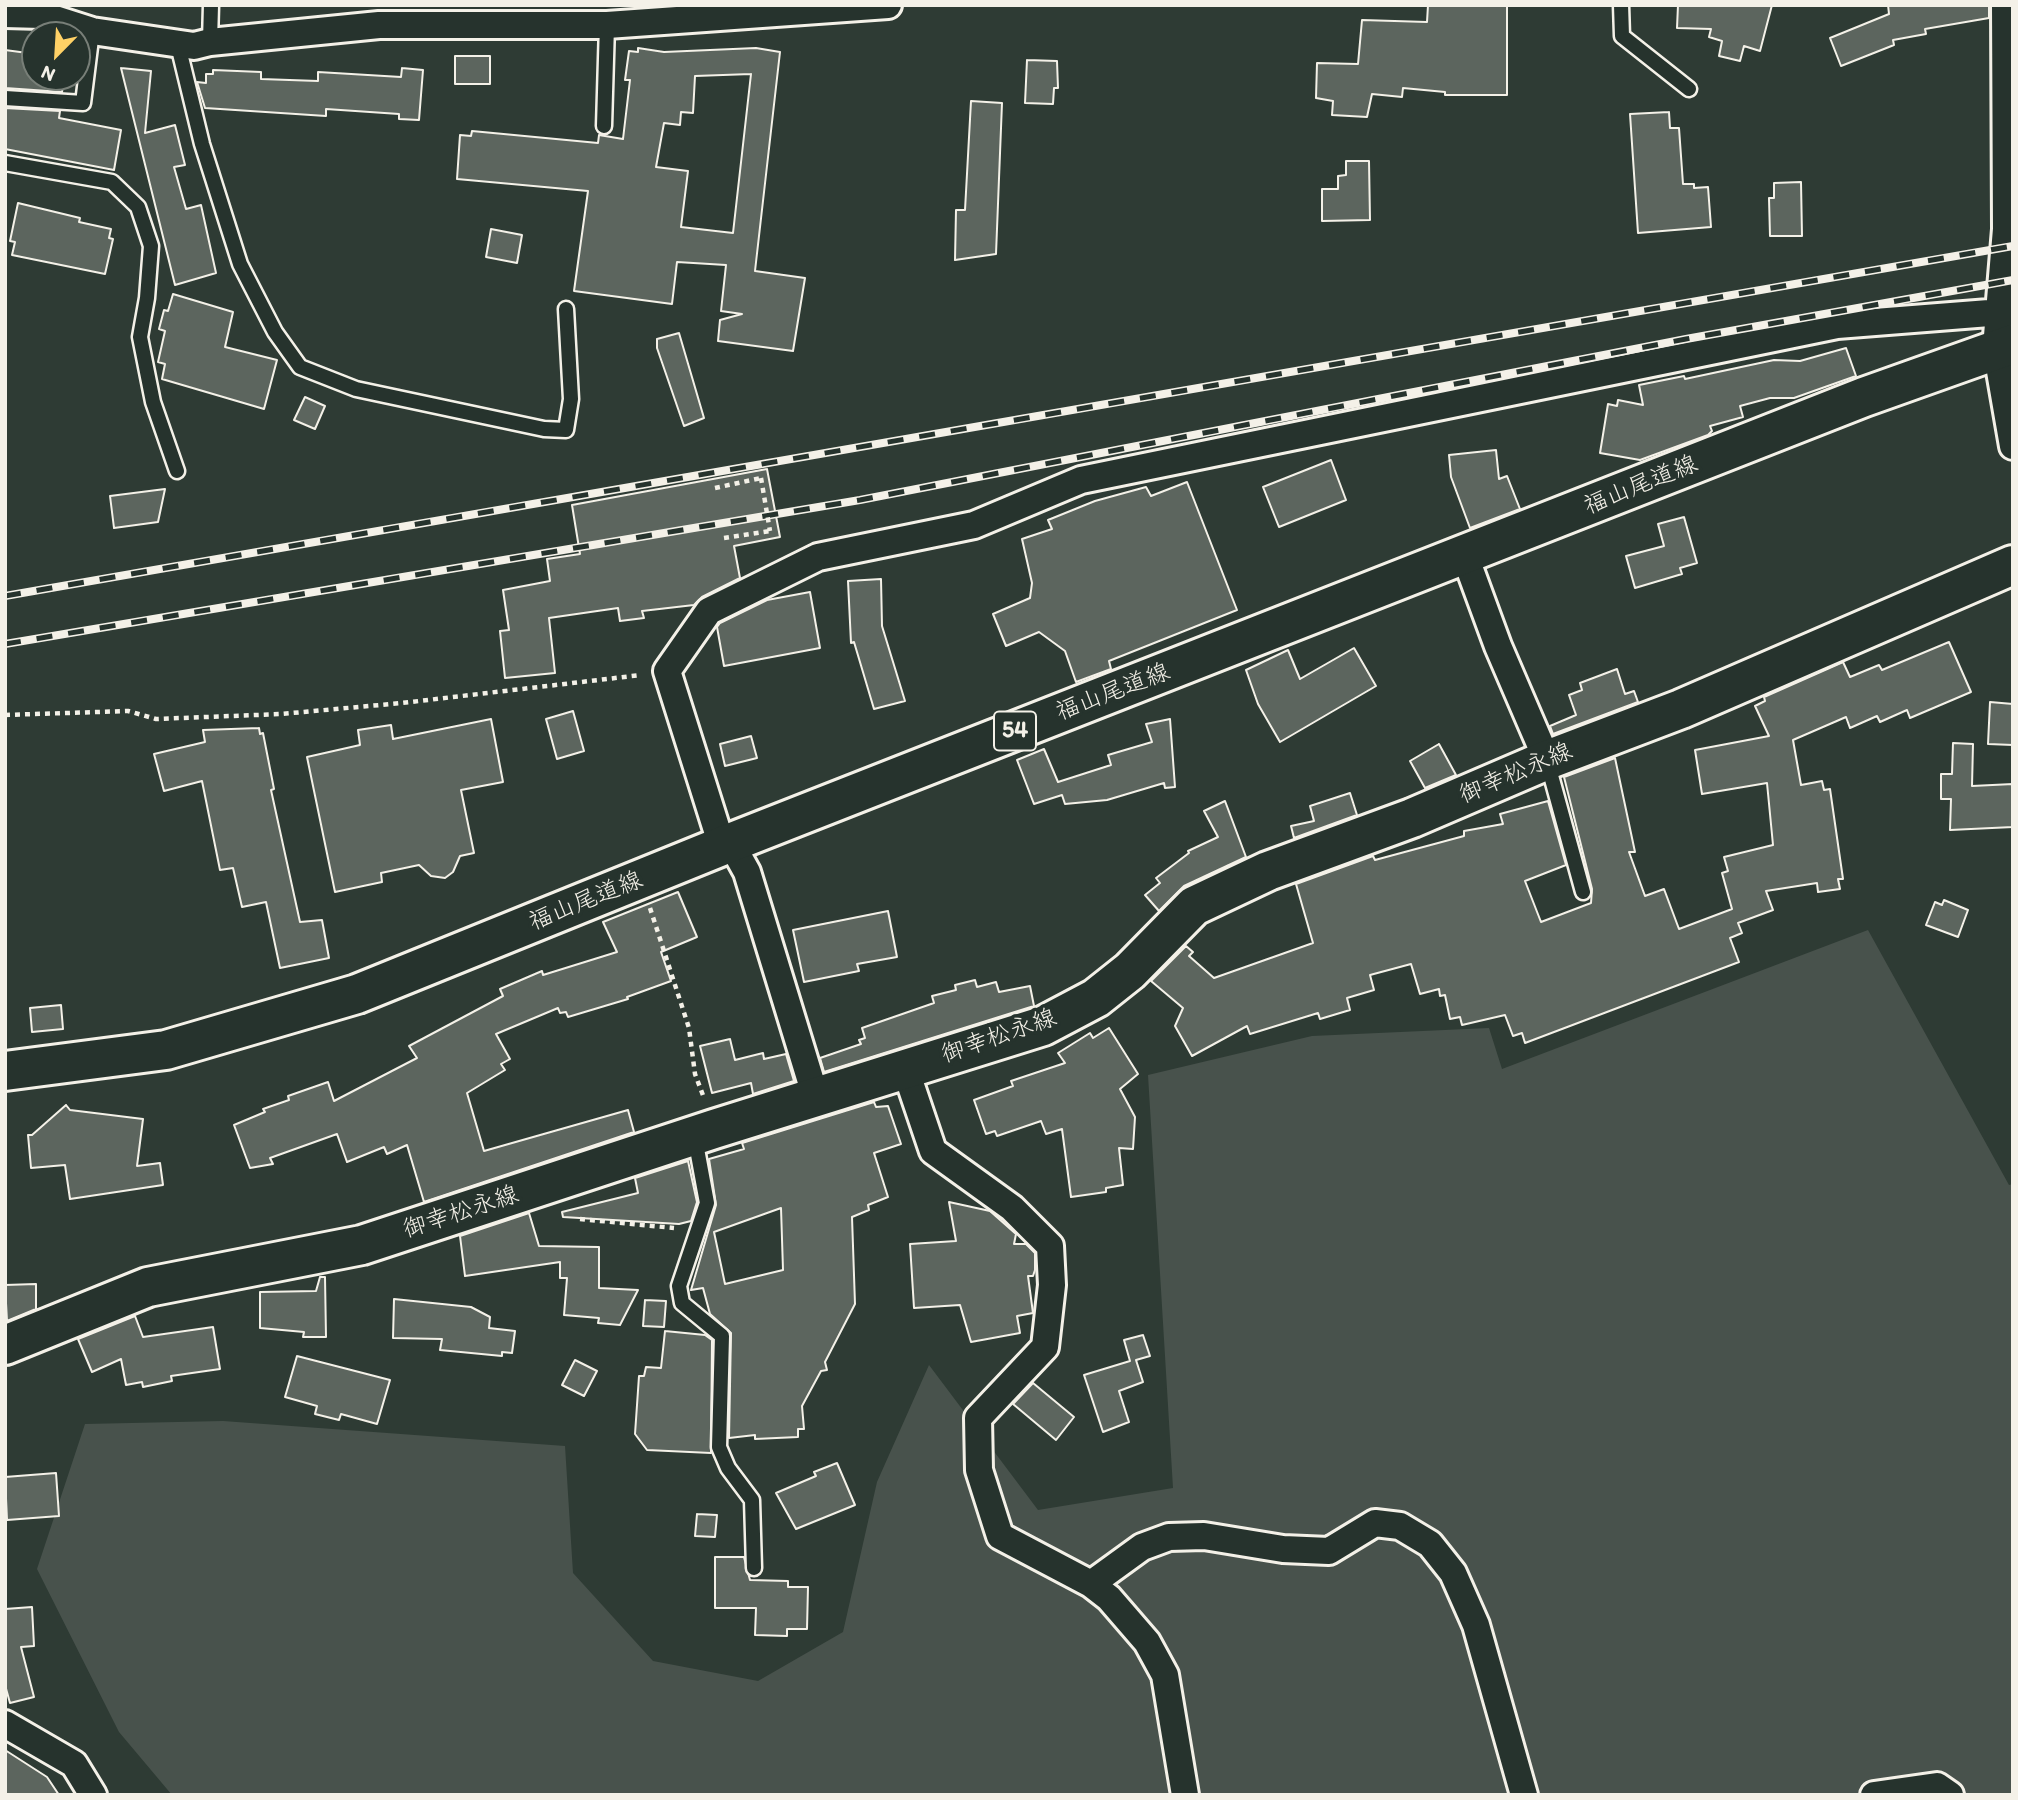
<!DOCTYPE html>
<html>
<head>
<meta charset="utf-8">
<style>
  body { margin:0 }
  #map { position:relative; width:2018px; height:1800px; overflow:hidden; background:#2e3b34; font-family:Itim,sans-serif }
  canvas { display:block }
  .frame { position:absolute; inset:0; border:7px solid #f4f1e8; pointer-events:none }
  .north { position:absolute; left:21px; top:21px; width:70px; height:70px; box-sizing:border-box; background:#26332d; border:2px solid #787f78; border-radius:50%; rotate:204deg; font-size:19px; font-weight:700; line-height:28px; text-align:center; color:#f4f1e8 }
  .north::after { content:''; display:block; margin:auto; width:24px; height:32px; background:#ffd166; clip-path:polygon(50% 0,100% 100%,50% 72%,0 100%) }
</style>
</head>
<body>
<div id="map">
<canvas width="2018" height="1800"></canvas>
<div class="frame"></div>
<div class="north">N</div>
</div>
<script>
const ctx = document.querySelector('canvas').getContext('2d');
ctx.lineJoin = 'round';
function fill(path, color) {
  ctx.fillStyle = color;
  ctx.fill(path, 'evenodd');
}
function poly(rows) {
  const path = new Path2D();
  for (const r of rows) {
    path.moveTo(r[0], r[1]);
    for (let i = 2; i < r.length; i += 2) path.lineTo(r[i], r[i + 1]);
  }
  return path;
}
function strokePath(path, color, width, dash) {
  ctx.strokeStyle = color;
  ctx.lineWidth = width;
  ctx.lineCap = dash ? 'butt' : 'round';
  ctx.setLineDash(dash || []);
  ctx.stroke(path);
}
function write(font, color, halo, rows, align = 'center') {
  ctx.font = font + ' Itim,"Klee One",sans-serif';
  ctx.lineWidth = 7;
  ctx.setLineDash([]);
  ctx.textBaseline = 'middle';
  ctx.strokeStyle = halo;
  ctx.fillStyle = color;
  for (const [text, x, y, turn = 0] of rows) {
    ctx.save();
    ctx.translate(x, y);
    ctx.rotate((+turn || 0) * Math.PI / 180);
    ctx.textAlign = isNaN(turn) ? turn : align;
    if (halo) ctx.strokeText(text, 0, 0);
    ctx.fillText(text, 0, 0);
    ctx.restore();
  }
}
fill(poly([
  [1868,930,2009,1185,2013,1184,2013,1795,172,1795,119,1732,37,1569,85,1424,223,1421,565,1446,573,1573,653,1661,758,1681,843,1632,877,1482,929,1365,1038,1510,1173,1488,1148,1075,1312,1036,1489,1028,1502,1069]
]), '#48524c');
const building = poly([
  [1428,5,1507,5,1507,95,1445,95,1445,92,1403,88,1402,97,1372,94,1367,117,1332,115,1333,101,1316,98,1317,63,1358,64,1362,20,1427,22,1428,5],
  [1678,5,1772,5,1760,51,1744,46,1740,61,1719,56,1722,41,1709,37,1711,29,1677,28,1678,5],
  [1888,5,1989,5,1989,18,1925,29,1926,34,1893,40,1894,45,1841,66,1830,38,1889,14,1888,5],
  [638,48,664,52,756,48,780,52,755,271,805,278,793,351,718,341,720,320,742,314,721,311,726,265,677,262,672,304,574,291,588,191,457,179,460,135,471,136,472,131,598,143,599,135,623,139,630,80,625,80,629,51,638,52,638,48],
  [751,74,733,233,681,227,688,171,656,167,664,123,680,125,681,112,693,113,695,76,751,74],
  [5,50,35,54,35,77,64,77,62,92,5,88,5,50],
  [455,56,490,56,490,84,455,84,455,56],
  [1027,60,1057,61,1058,88,1054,88,1053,104,1025,103,1027,60],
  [121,68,151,71,145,133,175,125,185,165,174,167,186,209,201,205,216,273,175,285,121,68],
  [402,68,423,70,419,120,399,119,399,114,326,109,326,116,205,108,197,82,206,83,206,74,213,74,213,70,261,72,261,79,318,81,318,72,401,77,402,68],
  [971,101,1002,103,996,254,955,260,956,210,965,210,971,101],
  [5,108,60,111,59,118,121,130,114,170,5,149,5,108],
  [1669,112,1670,128,1679,128,1683,184,1694,184,1694,188,1708,187,1711,227,1638,233,1630,114,1669,112],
  [1346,161,1369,161,1370,220,1322,221,1322,189,1338,189,1338,176,1346,175,1346,161],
  [1801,182,1802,236,1770,236,1769,198,1774,198,1774,183,1801,182],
  [18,203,80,218,79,222,111,229,109,238,113,239,105,274,12,255,15,242,10,241,18,203],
  [491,229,522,235,517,263,486,257,491,229],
  [173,294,233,312,225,347,277,360,264,409,162,379,165,364,158,362,165,331,159,329,164,310,168,311,173,294],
  [679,333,704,418,684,426,657,348,657,339,679,333],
  [1846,348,1856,376,1794,398,1770,398,1740,406,1743,417,1710,426,1712,431,1708,435,1640,460,1600,453,1608,404,1617,406,1618,400,1643,405,1639,385,1684,376,1685,379,1774,360,1800,361,1846,348],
  [305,397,325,406,315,429,294,420,305,397],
  [1496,450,1499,479,1507,476,1520,509,1470,528,1451,477,1449,455,1496,450],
  [1331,460,1346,500,1279,527,1263,487,1331,460],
  [767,469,780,537,734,546,740,578,702,597,694,605,642,611,644,618,620,621,618,608,549,618,555,673,505,678,500,631,509,630,503,590,550,581,547,559,580,554,572,505,767,469],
  [1187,482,1237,610,1109,661,1111,669,1076,682,1065,651,1039,632,1006,646,993,614,1030,598,1032,583,1022,539,1052,529,1048,520,1095,501,1146,487,1151,496,1187,482],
  [165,489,158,522,114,528,110,496,165,489],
  [1684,517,1697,563,1680,568,1682,574,1635,588,1626,556,1664,546,1658,524,1684,517],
  [881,579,882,626,905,701,874,709,854,642,851,643,848,581,881,579],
  [810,592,820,648,724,666,717,627,720,623,767,600,810,592],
  [1949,642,1971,692,1910,718,1907,710,1880,722,1877,716,1850,728,1846,717,1793,740,1801,785,1822,781,1824,790,1830,789,1843,879,1838,879,1840,889,1818,892,1817,883,1766,891,1773,910,1738,923,1742,933,1730,938,1739,962,1525,1043,1522,1033,1513,1036,1505,1015,1462,1025,1460,1017,1450,1019,1445,995,1440,996,1439,989,1420,994,1411,964,1370,975,1374,990,1347,998,1350,1010,1320,1019,1318,1013,1250,1034,1247,1026,1192,1056,1175,1026,1183,1008,1151,981,1186,946,1193,952,1189,956,1214,978,1313,943,1296,884,1373,856,1375,860,1464,836,1464,831,1503,824,1500,814,1548,801,1566,865,1525,881,1541,922,1591,903,1592,889,1564,777,1615,758,1635,852,1629,852,1645,896,1664,889,1679,929,1732,909,1722,873,1728,871,1724,857,1773,845,1767,783,1702,794,1695,750,1769,736,1755,706,1765,701,1764,697,1843,662,1850,677,1879,665,1882,670,1949,642],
  [1354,648,1376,686,1280,742,1258,704,1246,670,1288,650,1300,679,1354,648],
  [1617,669,1625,694,1634,691,1638,702,1553,734,1550,726,1576,715,1569,695,1582,690,1580,683,1617,669],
  [1990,702,2013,704,2013,745,1988,744,1990,702],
  [573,711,584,751,557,759,546,719,573,711],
  [491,719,503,782,461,790,474,853,460,856,453,872,445,878,431,876,419,865,381,873,382,882,335,892,307,757,360,745,358,730,391,725,393,739,491,719],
  [1170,719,1175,787,1165,788,1164,783,1107,800,1065,804,1062,795,1034,804,1017,760,1044,749,1058,782,1111,765,1108,755,1152,742,1146,724,1170,719],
  [259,728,260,734,263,733,274,789,271,790,300,922,322,920,329,958,280,968,266,902,242,907,233,868,220,870,202,781,164,791,154,754,205,742,203,730,259,728],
  [751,736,757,758,725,766,720,744,751,736],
  [1953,743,1973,744,1972,786,2013,784,2013,827,1950,830,1951,799,1941,799,1941,774,1952,774,1953,743],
  [1439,744,1456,775,1425,788,1410,761,1439,744],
  [1350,793,1357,815,1294,838,1291,826,1314,821,1310,806,1350,793],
  [1225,801,1246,857,1184,886,1159,911,1145,895,1160,883,1156,878,1189,853,1188,851,1218,837,1204,811,1225,801],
  [678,892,697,937,661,952,671,981,627,997,628,999,568,1017,566,1012,560,1013,558,1008,496,1034,510,1059,501,1064,505,1070,467,1093,484,1151,628,1110,634,1132,424,1202,407,1145,387,1154,384,1147,347,1162,337,1134,270,1158,273,1164,250,1168,234,1125,265,1112,263,1109,289,1100,288,1096,328,1082,334,1101,417,1058,409,1046,503,996,500,989,542,971,543,975,617,952,603,922,678,892],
  [1944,900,1968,910,1958,937,1926,925,1935,902,1942,905,1944,900],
  [888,911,897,957,857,964,859,971,804,982,793,930,888,911],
  [975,980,977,987,996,982,999,992,1030,986,1034,1006,824,1072,820,1058,861,1044,859,1040,865,1038,862,1028,934,1003,932,996,956,990,955,985,975,980],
  [61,1005,63,1029,32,1032,30,1008,61,1005],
  [1109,1028,1138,1074,1120,1089,1135,1117,1133,1149,1119,1148,1123,1185,1106,1188,1106,1192,1071,1197,1062,1129,1046,1134,1041,1121,997,1136,995,1131,986,1134,974,1100,1013,1086,1011,1081,1065,1063,1058,1053,1090,1033,1093,1038,1109,1028],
  [730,1039,735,1060,763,1053,764,1059,786,1054,794,1081,753,1094,751,1083,712,1093,700,1046,730,1039],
  [874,1102,876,1107,888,1106,901,1144,874,1153,888,1197,868,1205,869,1210,852,1217,855,1304,825,1362,827,1370,821,1371,802,1406,804,1429,798,1429,798,1437,755,1439,755,1435,729,1438,731,1333,710,1314,703,1288,691,1290,716,1205,709,1159,744,1149,742,1143,874,1102],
  [781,1208,783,1270,725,1284,714,1232,781,1208],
  [66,1105,70,1110,143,1119,137,1166,160,1163,163,1185,70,1199,65,1165,31,1168,28,1135,32,1135,66,1105],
  [688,1161,697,1202,691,1221,679,1224,563,1217,562,1212,638,1193,635,1178,688,1161],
  [949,1202,990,1211,1016,1234,1014,1244,1026,1244,1035,1253,1035,1270,1033,1276,1028,1276,1033,1313,1017,1316,1020,1333,971,1342,960,1305,914,1308,910,1244,956,1241,949,1202],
  [529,1213,539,1246,599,1247,599,1288,638,1290,620,1325,598,1323,599,1318,564,1315,567,1278,560,1278,560,1262,465,1276,460,1236,529,1213],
  [320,1277,325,1277,326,1337,303,1337,304,1332,260,1328,260,1292,316,1291,320,1277],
  [36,1284,36,1309,7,1321,5,1285,36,1284],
  [394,1299,471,1307,490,1317,489,1328,515,1331,512,1353,502,1352,502,1356,440,1350,442,1339,393,1338,394,1299],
  [645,1300,666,1301,664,1327,643,1326,645,1300],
  [135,1316,143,1337,213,1327,220,1369,171,1376,172,1381,143,1387,142,1382,126,1385,121,1359,92,1372,78,1339,135,1316],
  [665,1331,705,1335,712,1340,711,1453,647,1450,635,1434,639,1376,644,1376,646,1367,661,1368,665,1331],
  [1143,1335,1150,1356,1136,1360,1143,1382,1119,1391,1129,1422,1103,1432,1084,1375,1130,1361,1124,1340,1143,1335],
  [297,1356,390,1380,377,1424,341,1414,339,1420,315,1414,317,1406,285,1397,297,1356],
  [575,1360,597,1371,584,1396,562,1385,575,1360],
  [1033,1383,1074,1417,1056,1440,1013,1404,1033,1383],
  [837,1463,855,1505,796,1529,776,1493,816,1476,814,1472,837,1463],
  [56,1473,59,1516,7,1520,5,1477,56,1473],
  [697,1514,717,1515,715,1537,695,1536,697,1514],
  [715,1557,744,1557,750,1580,788,1581,788,1587,808,1587,807,1629,787,1629,787,1636,755,1635,756,1608,715,1608,715,1557],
  [32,1607,34,1646,21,1647,34,1697,10,1703,5,1685,5,1609,32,1607],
  [5,1750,47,1777,59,1795,5,1795,5,1750]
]);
fill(building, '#5c655e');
strokePath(building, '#f4f1e8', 2);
const lane = poly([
  [1621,5,1622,36,1689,89],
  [210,42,211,5],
  [178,45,202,144,240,264,275,332,300,367,356,389,544,429,566,430,571,399,566,309],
  [5,98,83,103,92,31],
  [604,126,607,25],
  [5,163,112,182,138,207,151,246,147,298,140,337,153,402,177,471],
  [1547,761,1583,892],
  [695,1138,707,1203,679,1286,682,1303,722,1336,719,1447,728,1468,752,1500,754,1568]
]);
const street = poly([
  [2005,5,2006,229,1996,348,2013,446],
  [5,14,42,15,92,31,194,46,210,42,379,25,607,25,888,5],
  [1465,556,1498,646,1547,760],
  [905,1068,933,1151,1012,1208,1050,1246,1052,1285,1045,1347,978,1418,979,1470,1000,1536,1091,1584,1109,1598,1147,1642,1165,1675,1185,1795],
  [816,1098,747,872,737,854,722,846,667,671,709,611,818,557,974,525,1081,480,1837,325,2002,312],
  [1091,1584,1142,1547,1169,1537,1204,1536,1283,1549,1329,1551,1375,1523,1400,1526,1430,1544,1453,1573,1476,1625,1524,1795],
  [5,1724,74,1764,93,1795],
  [1874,1795,1937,1786,1950,1795]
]);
const secondary = poly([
  [5,1345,148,1287,362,1245,714,1129,1043,1026,1096,998,1130,971,1194,906,1268,871,1412,818,1547,760,1681,709,2013,565]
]);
const primary = poly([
  [5,1071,166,1050,357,994,722,846,1864,397,2013,344]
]);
strokePath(lane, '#f4f1e8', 19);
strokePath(street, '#f4f1e8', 32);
strokePath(secondary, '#f4f1e8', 44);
strokePath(primary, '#f4f1e8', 44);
strokePath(poly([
  [715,488,761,478],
  [724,538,770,531],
  [5,715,128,711,156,719,281,714,402,703,641,675],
  [650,908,689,1028,695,1074,704,1098],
  [580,1219,674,1228]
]), '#f4f1e8', 4.5, [5, 5]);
strokePath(lane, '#26332d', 14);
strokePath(street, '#26332d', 26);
strokePath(secondary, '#26332d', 38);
strokePath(primary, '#26332d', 38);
const rail = poly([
  [5,596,2013,246],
  [5,644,860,500,1686,339,2013,280]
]);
strokePath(rail, '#f4f1e8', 8);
strokePath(rail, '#26332d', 5, [16]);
strokePath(poly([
  [761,478,770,531]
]), '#f4f1e8', 4.5, [5, 5]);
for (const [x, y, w] of [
  [1015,731,42]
]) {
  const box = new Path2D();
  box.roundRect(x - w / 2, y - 19.5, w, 39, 5);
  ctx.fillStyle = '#26332d';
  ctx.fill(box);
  strokePath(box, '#f4f1e8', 2);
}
write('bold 23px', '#f4f1e8', null, [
  ["54",1015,731]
]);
write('24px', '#f4f1e8', '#26332d', [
  ["福山尾道線",1641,486,-22],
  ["福山尾道線",1113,693,-21],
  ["御幸松永線",1516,774,-23],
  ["福山尾道線",586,902,-22],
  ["御幸松永線",999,1037,-19],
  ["御幸松永線",461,1213,-18]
]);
</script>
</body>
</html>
